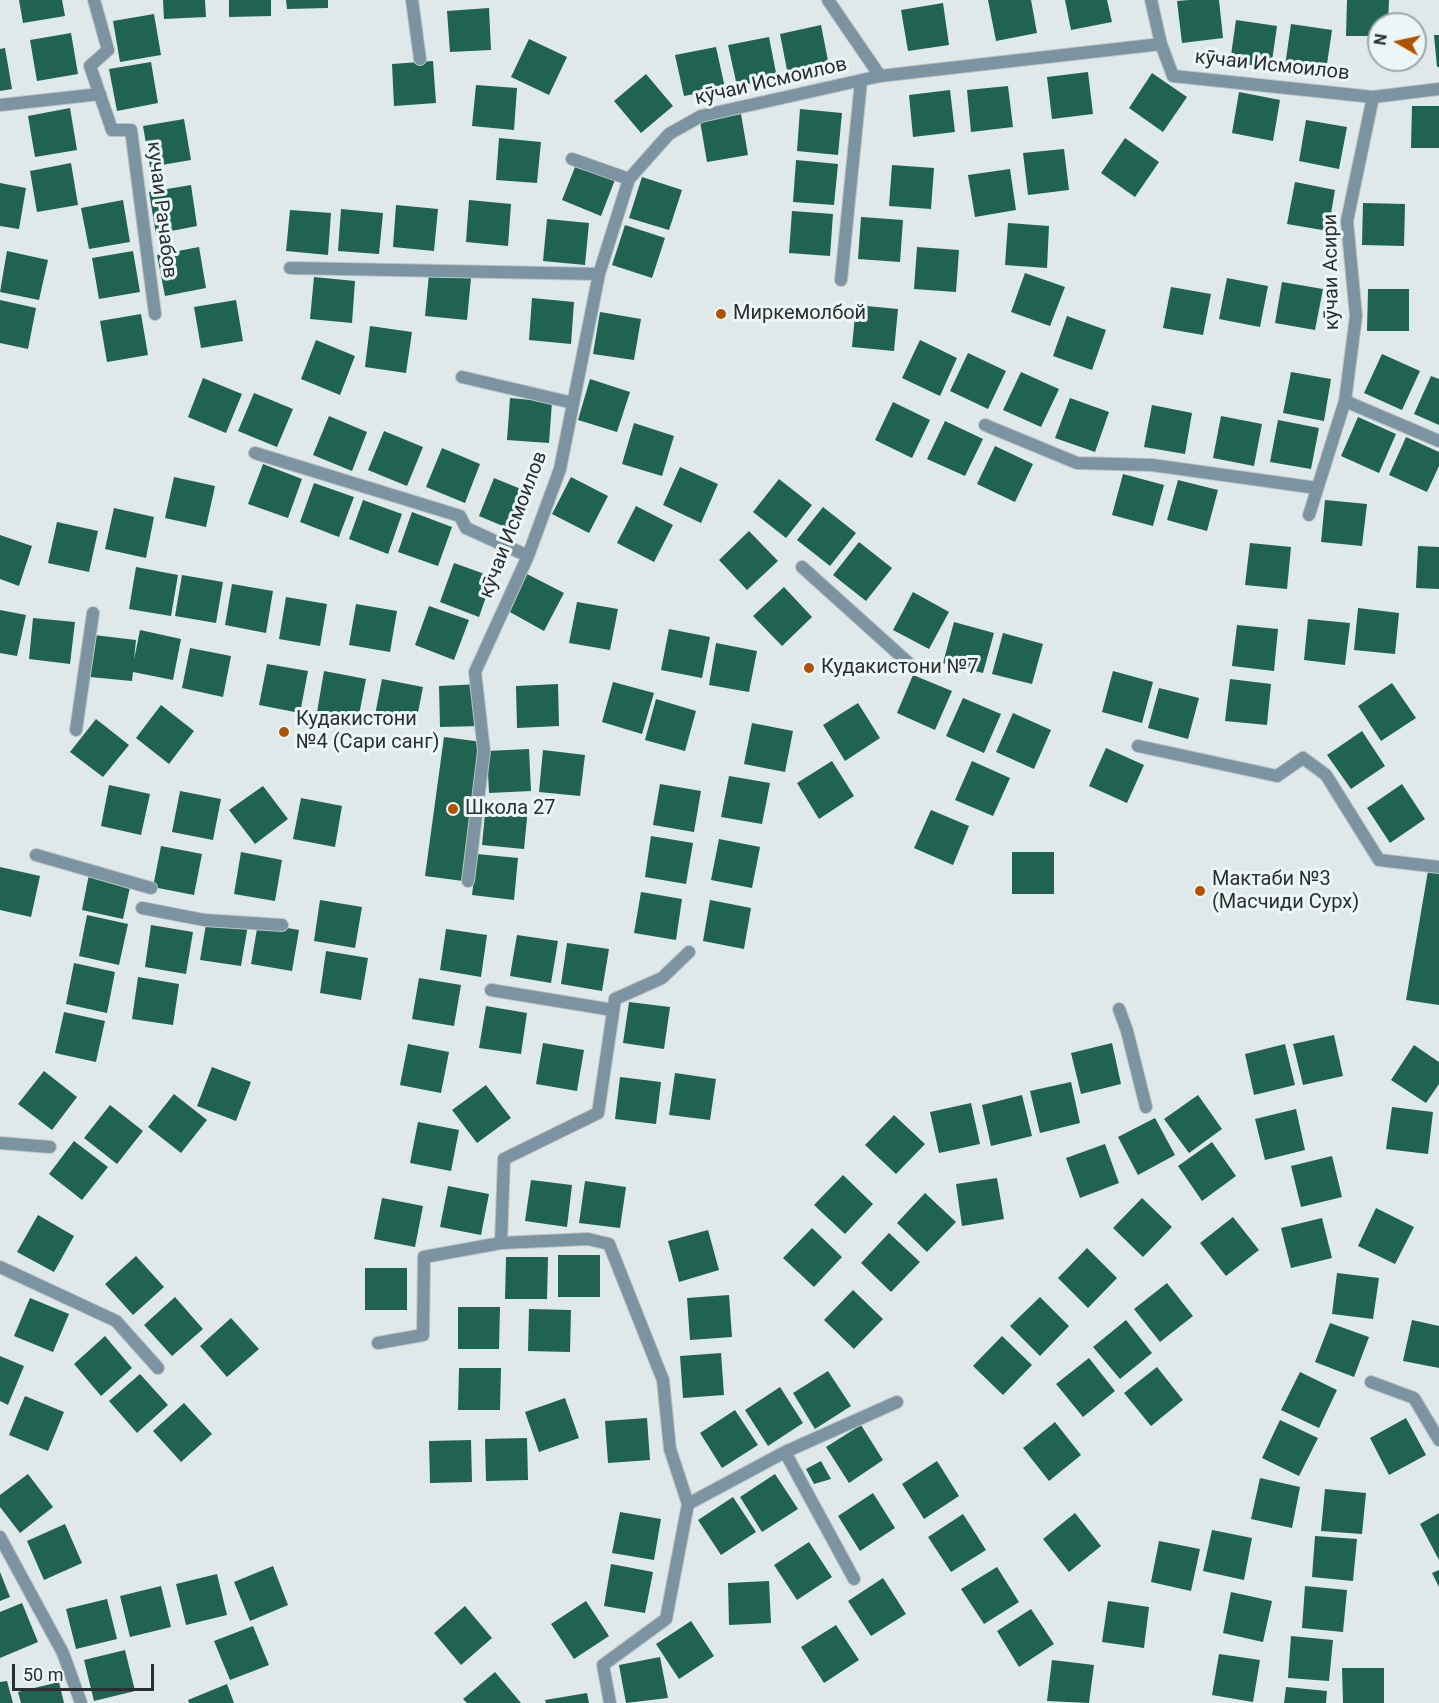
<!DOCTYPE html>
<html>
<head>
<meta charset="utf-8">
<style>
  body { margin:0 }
  #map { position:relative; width:1439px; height:1703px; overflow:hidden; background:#dfe9e9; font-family:Roboto,sans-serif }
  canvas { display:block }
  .north { position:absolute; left:1367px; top:12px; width:60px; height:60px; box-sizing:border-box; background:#edf6f6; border:2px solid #9fa6a6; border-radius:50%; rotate:279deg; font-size:16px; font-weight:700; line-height:24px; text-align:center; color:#2b2e2e }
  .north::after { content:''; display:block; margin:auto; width:21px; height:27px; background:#b05201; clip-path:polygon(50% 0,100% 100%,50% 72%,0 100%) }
  .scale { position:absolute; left:12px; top:1664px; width:142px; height:27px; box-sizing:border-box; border:3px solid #2b2e2e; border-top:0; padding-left:8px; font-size:18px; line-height:21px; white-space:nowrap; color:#2b2e2e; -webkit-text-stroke:4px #edf6f6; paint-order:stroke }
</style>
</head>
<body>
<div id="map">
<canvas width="1439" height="1703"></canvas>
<div class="north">N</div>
<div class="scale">50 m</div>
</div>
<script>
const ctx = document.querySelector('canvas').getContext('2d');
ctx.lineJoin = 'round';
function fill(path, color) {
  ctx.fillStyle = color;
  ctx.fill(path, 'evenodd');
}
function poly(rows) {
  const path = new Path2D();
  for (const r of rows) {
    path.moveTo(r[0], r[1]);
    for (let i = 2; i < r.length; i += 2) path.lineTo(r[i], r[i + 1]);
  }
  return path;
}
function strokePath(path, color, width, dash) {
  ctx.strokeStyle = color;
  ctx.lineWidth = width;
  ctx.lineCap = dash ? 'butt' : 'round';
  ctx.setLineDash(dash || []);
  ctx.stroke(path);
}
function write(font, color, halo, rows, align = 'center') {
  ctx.font = font + ' Roboto,sans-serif';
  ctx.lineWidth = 6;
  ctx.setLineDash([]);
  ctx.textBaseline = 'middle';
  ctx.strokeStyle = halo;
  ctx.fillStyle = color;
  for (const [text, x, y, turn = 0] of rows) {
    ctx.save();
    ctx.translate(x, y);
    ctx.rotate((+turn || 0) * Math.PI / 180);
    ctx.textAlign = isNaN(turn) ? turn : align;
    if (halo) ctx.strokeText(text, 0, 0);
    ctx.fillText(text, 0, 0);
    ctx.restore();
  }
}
fill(poly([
  [19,0,62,0,65,16,23,23],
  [163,0,205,0,206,17,164,19],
  [229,0,271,0,271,16,229,17],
  [286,0,328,0,328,8,287,9],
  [988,0,1031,0,1037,33,996,41],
  [1065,0,1107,0,1112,22,1071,30],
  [1189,0,1219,0,1223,38,1182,43,1177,1],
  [1347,0,1389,0,1388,24,1379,24,1379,36,1346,36],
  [943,3,949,45,908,51,901,10],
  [489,8,491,50,450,52,447,11],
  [154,14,161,55,120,62,113,21],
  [1236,20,1277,26,1271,68,1230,62],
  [1291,24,1332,30,1326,71,1285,66],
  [821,25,829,66,788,75,780,34],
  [71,33,78,74,37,81,30,40],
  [1434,35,1439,35,1439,67,1437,67],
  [769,37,777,78,737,86,728,45],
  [529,39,567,57,549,95,511,77],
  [716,47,725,88,684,96,675,55],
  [5,48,12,89,0,91,0,49],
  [433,61,436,103,394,106,392,64],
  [151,62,158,103,117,111,109,69],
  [1088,72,1093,114,1052,119,1047,77],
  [1152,73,1187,97,1163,132,1129,108],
  [646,74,673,106,641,133,614,101],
  [476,85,517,88,514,130,472,126],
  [1008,86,1013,127,971,132,967,90],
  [950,90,955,132,913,137,909,95],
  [1239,92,1280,100,1273,141,1232,133],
  [1412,106,1439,106,1439,148,1411,148],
  [70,108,77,150,35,157,28,116],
  [800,109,842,113,838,155,797,151],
  [741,114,748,155,707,162,700,121],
  [184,119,191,160,150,167,143,126],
  [1306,120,1347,127,1339,169,1299,161],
  [499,138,541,142,537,183,496,180],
  [1125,138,1159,162,1135,197,1101,173],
  [1064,149,1069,190,1028,195,1023,153],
  [796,160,838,164,834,205,793,202],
  [577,162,616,177,601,216,562,200],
  [71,163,78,205,37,212,30,171],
  [892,165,934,168,931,209,889,206],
  [1010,169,1016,210,975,217,968,175],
  [642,177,682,190,669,230,629,218],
  [1295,182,1335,190,1328,231,1287,224],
  [0,183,26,188,19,229,0,226],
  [191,185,197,226,156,234,149,192],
  [123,200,130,242,89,249,81,208],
  [469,200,511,204,508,246,466,242],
  [1363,203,1405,204,1404,246,1362,245],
  [396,205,438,209,434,251,393,247],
  [341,209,383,213,379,254,338,251],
  [290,210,331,213,328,255,286,251],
  [792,211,833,214,830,256,789,253],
  [861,217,903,220,900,262,858,259],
  [547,219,589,223,585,265,543,261],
  [1008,223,1049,226,1047,268,1005,265],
  [625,225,665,238,652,278,612,265],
  [199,247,206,288,165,296,157,255],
  [917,247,959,250,956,292,914,289],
  [7,251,48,260,39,300,0,292],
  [133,251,140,292,99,299,92,258],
  [1025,273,1065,287,1050,326,1011,312],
  [429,274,471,278,467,320,425,316],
  [314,277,355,281,352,323,310,319],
  [1227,278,1268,286,1260,327,1219,319],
  [1282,282,1323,289,1315,330,1275,323],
  [1171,287,1211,294,1203,335,1163,328],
  [1368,289,1409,289,1409,331,1367,331],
  [532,298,574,302,571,344,529,340],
  [0,300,36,308,28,349,0,343],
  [236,300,243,341,201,348,194,307],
  [856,305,898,309,894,351,852,347],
  [600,312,641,319,634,360,593,354],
  [141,314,148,355,107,362,100,321],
  [1067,316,1106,330,1092,370,1053,356],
  [370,326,412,332,406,373,365,367],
  [316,340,355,356,340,395,301,379],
  [920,340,957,358,940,396,902,378],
  [968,353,1006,371,988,409,950,391],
  [1382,354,1420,371,1402,410,1364,393],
  [1021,372,1059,389,1041,427,1003,410],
  [1291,372,1331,379,1324,421,1283,413],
  [1431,376,1439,379,1439,425,1414,414],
  [203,378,242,394,226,433,188,417],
  [590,379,630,392,617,432,578,420],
  [254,393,293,409,277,447,238,431],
  [510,398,552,402,549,443,507,440],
  [1070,398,1109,412,1095,452,1055,438],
  [893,402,930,420,912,458,875,440],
  [1152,405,1192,413,1185,454,1144,447],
  [329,416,367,432,352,471,313,455],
  [1221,416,1262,424,1254,466,1213,458],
  [1358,417,1396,434,1379,473,1341,456],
  [1278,420,1319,428,1311,469,1270,462],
  [945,421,983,439,965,476,927,459],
  [634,423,674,436,662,476,622,464],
  [384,431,423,447,407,486,368,470],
  [1406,437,1439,452,1439,466,1427,492,1389,475],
  [995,446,1033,464,1015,502,977,484],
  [442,448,480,464,465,503,426,487],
  [263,464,302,479,288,518,248,504],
  [680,467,718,484,701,523,663,505],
  [1123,474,1164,485,1153,526,1112,515],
  [174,477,215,486,206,527,165,518],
  [571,477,608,496,589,533,552,514],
  [494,478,533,494,517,532,479,516],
  [779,479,812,505,786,538,753,512],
  [1178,480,1218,490,1207,531,1167,520],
  [314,483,354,497,339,537,300,522],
  [363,500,402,514,388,554,349,539],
  [1325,500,1367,504,1362,546,1321,542],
  [636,506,673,525,654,562,617,543],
  [823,507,856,533,830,566,797,540],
  [114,508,154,517,146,558,105,549],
  [412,512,452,527,438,566,398,552],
  [57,522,98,531,89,572,48,563],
  [749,531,778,561,747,590,719,560],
  [0,535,32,546,19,586,0,579],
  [859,542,892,568,866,601,833,575],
  [1250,543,1291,547,1287,589,1245,585],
  [1418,546,1439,547,1439,589,1416,588],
  [454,563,493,577,479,617,440,602],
  [136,567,178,575,171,616,129,609],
  [527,574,564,593,544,631,508,611],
  [182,575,223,582,216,623,175,616],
  [232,584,273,591,266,633,225,625],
  [784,587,812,617,782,646,753,616],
  [913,592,949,612,929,649,893,630],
  [286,597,327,604,320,646,279,639],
  [577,602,618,609,610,650,569,643],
  [356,604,397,611,390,652,349,645],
  [429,606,469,620,454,660,415,645],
  [1358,608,1399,613,1395,654,1354,650],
  [0,610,26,615,17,656,0,653],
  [33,618,75,622,70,664,29,659],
  [1308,619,1350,623,1345,665,1304,660],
  [954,622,994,633,983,673,943,663],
  [1237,625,1278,629,1274,671,1232,666],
  [669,629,710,637,702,678,661,670],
  [140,630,181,639,173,680,133,672,132,681,90,677,94,635,136,640,134,660],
  [1003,633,1043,644,1032,684,992,674],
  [716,643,757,651,749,692,709,685],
  [190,648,231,656,223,697,182,688],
  [267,664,308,671,300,713,259,705],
  [324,671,366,679,358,720,317,712],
  [1113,671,1153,682,1142,723,1102,712],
  [913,675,952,691,935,730,897,713],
  [382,679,423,687,415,728,374,720],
  [1230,679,1271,684,1267,725,1225,721],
  [613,682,654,693,642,734,602,722],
  [1392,683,1416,718,1381,741,1358,706],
  [480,684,482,726,440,727,439,686],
  [558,684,559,726,517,728,516,686],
  [1159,688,1199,698,1188,739,1148,728],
  [963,698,1001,714,984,753,946,736],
  [656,699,696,711,685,751,645,740],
  [858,703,880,738,845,761,823,725],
  [161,705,194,731,169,764,136,738],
  [1013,713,1051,730,1034,769,996,752],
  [96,719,129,745,103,777,70,752],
  [752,723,793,731,785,772,744,764],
  [1362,731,1385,766,1351,789,1327,755],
  [444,737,482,742,463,881,425,876],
  [1106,748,1144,765,1127,803,1089,786],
  [529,749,531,791,489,793,487,751],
  [543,750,585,755,580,796,539,792],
  [832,761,854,796,819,819,797,783],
  [972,761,1010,778,993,816,955,800],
  [729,776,770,783,762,824,721,817],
  [660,784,701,791,694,832,653,825],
  [1402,784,1425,819,1390,843,1367,808],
  [109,785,150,794,141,835,101,826],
  [263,786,288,819,255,844,229,810],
  [180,791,221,799,213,840,172,832],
  [301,798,342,806,335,847,293,839],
  [486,803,528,808,524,849,482,845],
  [931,810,969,826,953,865,914,848],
  [651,836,693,843,686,884,645,877],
  [719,839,760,847,752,888,711,880],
  [161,846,202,854,194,895,153,887],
  [241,852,282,860,275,901,234,894],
  [1012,852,1054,852,1054,894,1012,894],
  [477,854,518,858,514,900,472,895],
  [0,867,40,876,31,917,0,910],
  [90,869,132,878,123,919,82,910],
  [1428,871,1439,873,1439,1005,1406,1000],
  [641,892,682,899,676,940,634,933],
  [320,900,362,907,355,948,314,941],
  [710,900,751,908,744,949,703,941],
  [87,915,128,924,119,965,79,956],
  [207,918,248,925,241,966,200,960],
  [258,923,299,930,292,971,251,964],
  [151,925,193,932,186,974,145,967],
  [446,929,487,935,481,977,440,970],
  [517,935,558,941,551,983,510,976],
  [567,943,609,949,602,991,561,984],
  [326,951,368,958,361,1000,320,993],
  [74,963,115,972,107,1013,66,1004],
  [138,977,179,984,173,1025,132,1019],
  [419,978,461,985,454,1026,412,1019],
  [629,1002,670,1007,664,1049,623,1043],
  [486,1006,527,1013,521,1054,479,1048],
  [64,1012,105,1021,96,1062,55,1053],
  [1334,1035,1343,1076,1303,1085,1293,1044],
  [543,1043,584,1050,577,1091,536,1084],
  [1112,1043,1121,1084,1081,1094,1071,1053],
  [408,1044,449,1052,441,1093,400,1085],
  [1285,1044,1295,1085,1254,1095,1245,1054],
  [1414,1045,1439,1062,1439,1084,1426,1103,1391,1080],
  [212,1067,251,1082,236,1121,197,1106],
  [44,1071,77,1097,52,1130,18,1104],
  [675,1073,716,1079,710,1120,669,1115],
  [620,1077,661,1082,656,1124,615,1119],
  [1071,1082,1080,1123,1040,1133,1030,1091],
  [486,1085,511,1118,477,1143,452,1110],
  [174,1094,207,1120,181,1153,148,1127],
  [1022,1095,1032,1136,991,1146,982,1105],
  [1198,1095,1222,1129,1189,1153,1164,1119],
  [971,1103,980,1144,939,1153,930,1112],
  [110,1105,143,1131,117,1164,84,1138],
  [1392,1107,1433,1112,1428,1154,1386,1149],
  [1296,1109,1305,1150,1265,1160,1255,1119],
  [894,1115,925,1144,896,1174,865,1145],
  [1155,1118,1175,1155,1138,1175,1118,1137],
  [418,1122,459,1130,451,1171,410,1163],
  [74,1141,108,1167,82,1200,49,1174],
  [1212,1142,1236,1176,1202,1201,1178,1166],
  [1105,1144,1119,1183,1080,1198,1066,1158],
  [1332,1156,1342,1197,1301,1207,1291,1166],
  [843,1175,873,1204,845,1234,814,1205],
  [997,1178,1004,1219,962,1226,956,1184],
  [531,1180,572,1185,567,1227,525,1221],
  [585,1181,626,1187,620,1228,579,1223],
  [448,1186,489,1194,481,1235,440,1227],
  [925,1193,956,1222,927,1252,897,1223],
  [382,1198,423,1206,415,1247,374,1239],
  [1142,1198,1172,1227,1143,1257,1113,1228],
  [1376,1208,1414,1227,1395,1264,1358,1246],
  [38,1215,74,1236,54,1272,17,1252],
  [1233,1217,1259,1250,1226,1276,1200,1243],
  [1322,1218,1332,1258,1291,1268,1281,1228],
  [812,1228,842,1257,814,1287,783,1258],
  [708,1230,719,1270,679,1282,668,1241],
  [889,1233,920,1262,891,1292,861,1263],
  [1087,1248,1117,1278,1088,1308,1058,1278],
  [558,1255,600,1255,600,1297,558,1297],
  [136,1256,164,1287,133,1315,105,1284],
  [506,1257,548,1257,547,1299,505,1299],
  [365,1268,407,1268,407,1310,365,1310],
  [1337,1273,1379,1278,1373,1319,1332,1314],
  [1167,1283,1193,1316,1160,1342,1134,1309],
  [853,1290,883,1319,854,1349,824,1320],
  [729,1295,732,1337,690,1340,687,1298],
  [175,1297,203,1329,172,1356,144,1325],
  [1040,1297,1069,1326,1040,1356,1010,1326],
  [30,1298,69,1314,53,1352,14,1336],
  [458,1307,500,1307,499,1349,458,1349],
  [529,1309,571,1310,570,1352,528,1351],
  [231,1318,259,1349,227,1377,200,1346],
  [1126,1320,1152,1353,1120,1379,1093,1347],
  [1412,1320,1439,1326,1439,1368,1403,1361],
  [1330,1323,1369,1337,1354,1377,1315,1362],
  [105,1336,132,1368,101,1396,74,1364],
  [1002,1336,1032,1365,1003,1395,973,1366],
  [721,1353,724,1395,683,1398,680,1356],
  [0,1356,24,1366,8,1405,0,1401],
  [1089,1358,1115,1391,1083,1417,1056,1384],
  [1157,1367,1183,1400,1151,1426,1124,1393],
  [459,1368,501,1368,500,1410,458,1410],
  [828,1371,851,1406,815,1429,793,1393],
  [1300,1372,1337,1390,1319,1428,1281,1410],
  [140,1374,168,1405,137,1433,109,1401],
  [780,1387,803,1423,768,1446,745,1410],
  [25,1396,64,1412,48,1451,9,1435],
  [565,1398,579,1438,539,1452,525,1412],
  [184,1403,212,1434,181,1462,153,1431],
  [735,1410,758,1445,722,1468,700,1433],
  [647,1418,650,1460,608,1463,605,1421],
  [1406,1418,1426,1455,1389,1475,1370,1438],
  [1280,1420,1318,1438,1299,1476,1262,1458],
  [1055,1422,1081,1455,1049,1481,1023,1448],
  [861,1425,883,1460,849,1483,826,1447],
  [527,1438,528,1480,486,1481,485,1439],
  [471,1440,472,1482,430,1483,429,1441],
  [821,1461,831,1479,814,1484,806,1469],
  [937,1461,959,1496,924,1519,902,1484],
  [28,1474,53,1507,20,1533,0,1507,0,1495],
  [775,1474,798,1509,762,1532,740,1497],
  [1260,1478,1300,1487,1292,1528,1251,1519],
  [1325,1489,1366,1493,1362,1534,1321,1531],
  [873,1493,895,1528,860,1551,838,1516],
  [733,1497,756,1532,721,1555,698,1520],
  [620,1512,661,1519,654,1560,612,1553],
  [1075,1513,1101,1546,1069,1572,1043,1539],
  [1439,1513,1439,1560,1420,1524],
  [963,1514,986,1550,951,1572,928,1537],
  [65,1524,82,1563,44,1580,27,1541],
  [1212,1530,1252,1538,1244,1580,1203,1571],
  [1315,1536,1357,1539,1353,1581,1312,1577],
  [1159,1541,1200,1549,1191,1591,1151,1582],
  [809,1542,832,1577,797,1600,774,1565],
  [611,1564,653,1572,645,1613,604,1606],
  [273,1566,288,1605,250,1621,234,1582],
  [997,1567,1019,1602,984,1624,961,1589],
  [1439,1570,1439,1587,1432,1573],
  [0,1572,10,1597,0,1601],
  [217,1574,227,1615,186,1625,176,1584],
  [883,1578,906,1614,871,1636,848,1601],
  [769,1581,771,1623,729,1625,728,1583],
  [161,1586,171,1627,130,1637,120,1596],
  [1305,1586,1347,1590,1343,1632,1302,1628],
  [1231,1592,1272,1601,1263,1642,1223,1633],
  [107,1599,117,1639,76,1649,66,1609],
  [586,1601,609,1636,574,1659,551,1624],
  [1108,1601,1149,1607,1144,1648,1102,1642],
  [22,1603,38,1642,0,1658,0,1612],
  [465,1606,492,1638,461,1665,434,1633],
  [1031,1609,1054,1644,1019,1667,997,1631],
  [691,1621,714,1656,679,1679,656,1644],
  [836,1625,859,1660,824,1683,801,1647],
  [253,1626,269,1665,230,1680,214,1641],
  [1291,1636,1333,1640,1329,1681,1288,1678],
  [125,1650,135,1691,94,1701,84,1660],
  [1219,1654,1260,1660,1253,1702,1212,1695],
  [660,1657,668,1698,626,1703,619,1665],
  [1052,1660,1094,1665,1089,1703,1047,1701],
  [1342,1668,1384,1668,1384,1703,1343,1703],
  [495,1672,521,1703,467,1703,463,1699],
  [7,1681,13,1703,0,1703,0,1682],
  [59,1682,64,1703,21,1703,18,1692],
  [227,1684,234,1703,189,1703,188,1700],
  [1286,1687,1327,1691,1326,1703,1284,1703],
  [587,1693,589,1703,546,1703,545,1700]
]), '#1f6350');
const street = poly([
  [94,0,108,50,90,66,112,130,131,130,155,314],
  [412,0,420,59],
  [828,0,880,76],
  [1151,0,1161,44],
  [0,105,100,94],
  [572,159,629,179],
  [290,268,599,274],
  [841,280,861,81],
  [462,377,573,403],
  [1345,401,1439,441],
  [985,425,1077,463,1152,465,1317,488],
  [255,453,460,516,466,528,528,556],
  [1309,515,1345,401,1356,316,1347,221,1373,97],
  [802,567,913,667],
  [76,730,93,613],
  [1138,746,1277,776,1303,758,1326,775,1379,860,1439,867],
  [36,855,151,888],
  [468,881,484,751,475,672,528,556,560,469,599,274,629,179,669,134,701,116,880,76,1161,44,1173,76,1373,97,1439,89],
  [142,908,204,920,282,925],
  [491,990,613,1010],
  [1119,1009,1127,1031,1146,1107],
  [0,1143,50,1147],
  [0,1267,116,1321,158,1368],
  [378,1343,423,1335,424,1257,501,1243],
  [1371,1382,1414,1398,1439,1440],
  [785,1452,897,1402],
  [688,1504,785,1452,854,1579],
  [0,1537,63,1653,81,1703],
  [610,1703,603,1665,666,1619,688,1504,670,1449,663,1380,609,1244,588,1239,501,1243,504,1159,598,1113,615,999,662,978,689,952]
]);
strokePath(street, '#bbc4c4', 14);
strokePath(street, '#7c94a1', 12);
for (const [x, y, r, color] of [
  [721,314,6,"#b05201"],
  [809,668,6,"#b05201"],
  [284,732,6,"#b05201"],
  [453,809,6,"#b05201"],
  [1200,891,6,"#b05201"]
]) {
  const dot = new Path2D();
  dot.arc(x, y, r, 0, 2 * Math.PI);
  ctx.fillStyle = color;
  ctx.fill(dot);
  strokePath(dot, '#edf6f6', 2);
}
write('20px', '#2b2e2e', '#edf6f6', [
  ["кӯчаи Исмоилов",1272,66,6],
  ["кӯчаи Исмоилов",771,82,-13],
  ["кучаи Рачабов",161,210,83],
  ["кӯчаи Асири",1332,272,-91],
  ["кӯчаи Исмоилов",514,525,-69]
]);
write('20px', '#2b2e2e', '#edf6f6', [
  ["Миркемолбой",733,314],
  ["Кудакистони №7",821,668],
  ["Кудакистони",296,720],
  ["№4 (Сари санг)",296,743],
  ["Школа 27",465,809],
  ["Мактаби №3",1212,880],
  ["(Масчиди Сурх)",1212,903]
], 'left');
</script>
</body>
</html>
